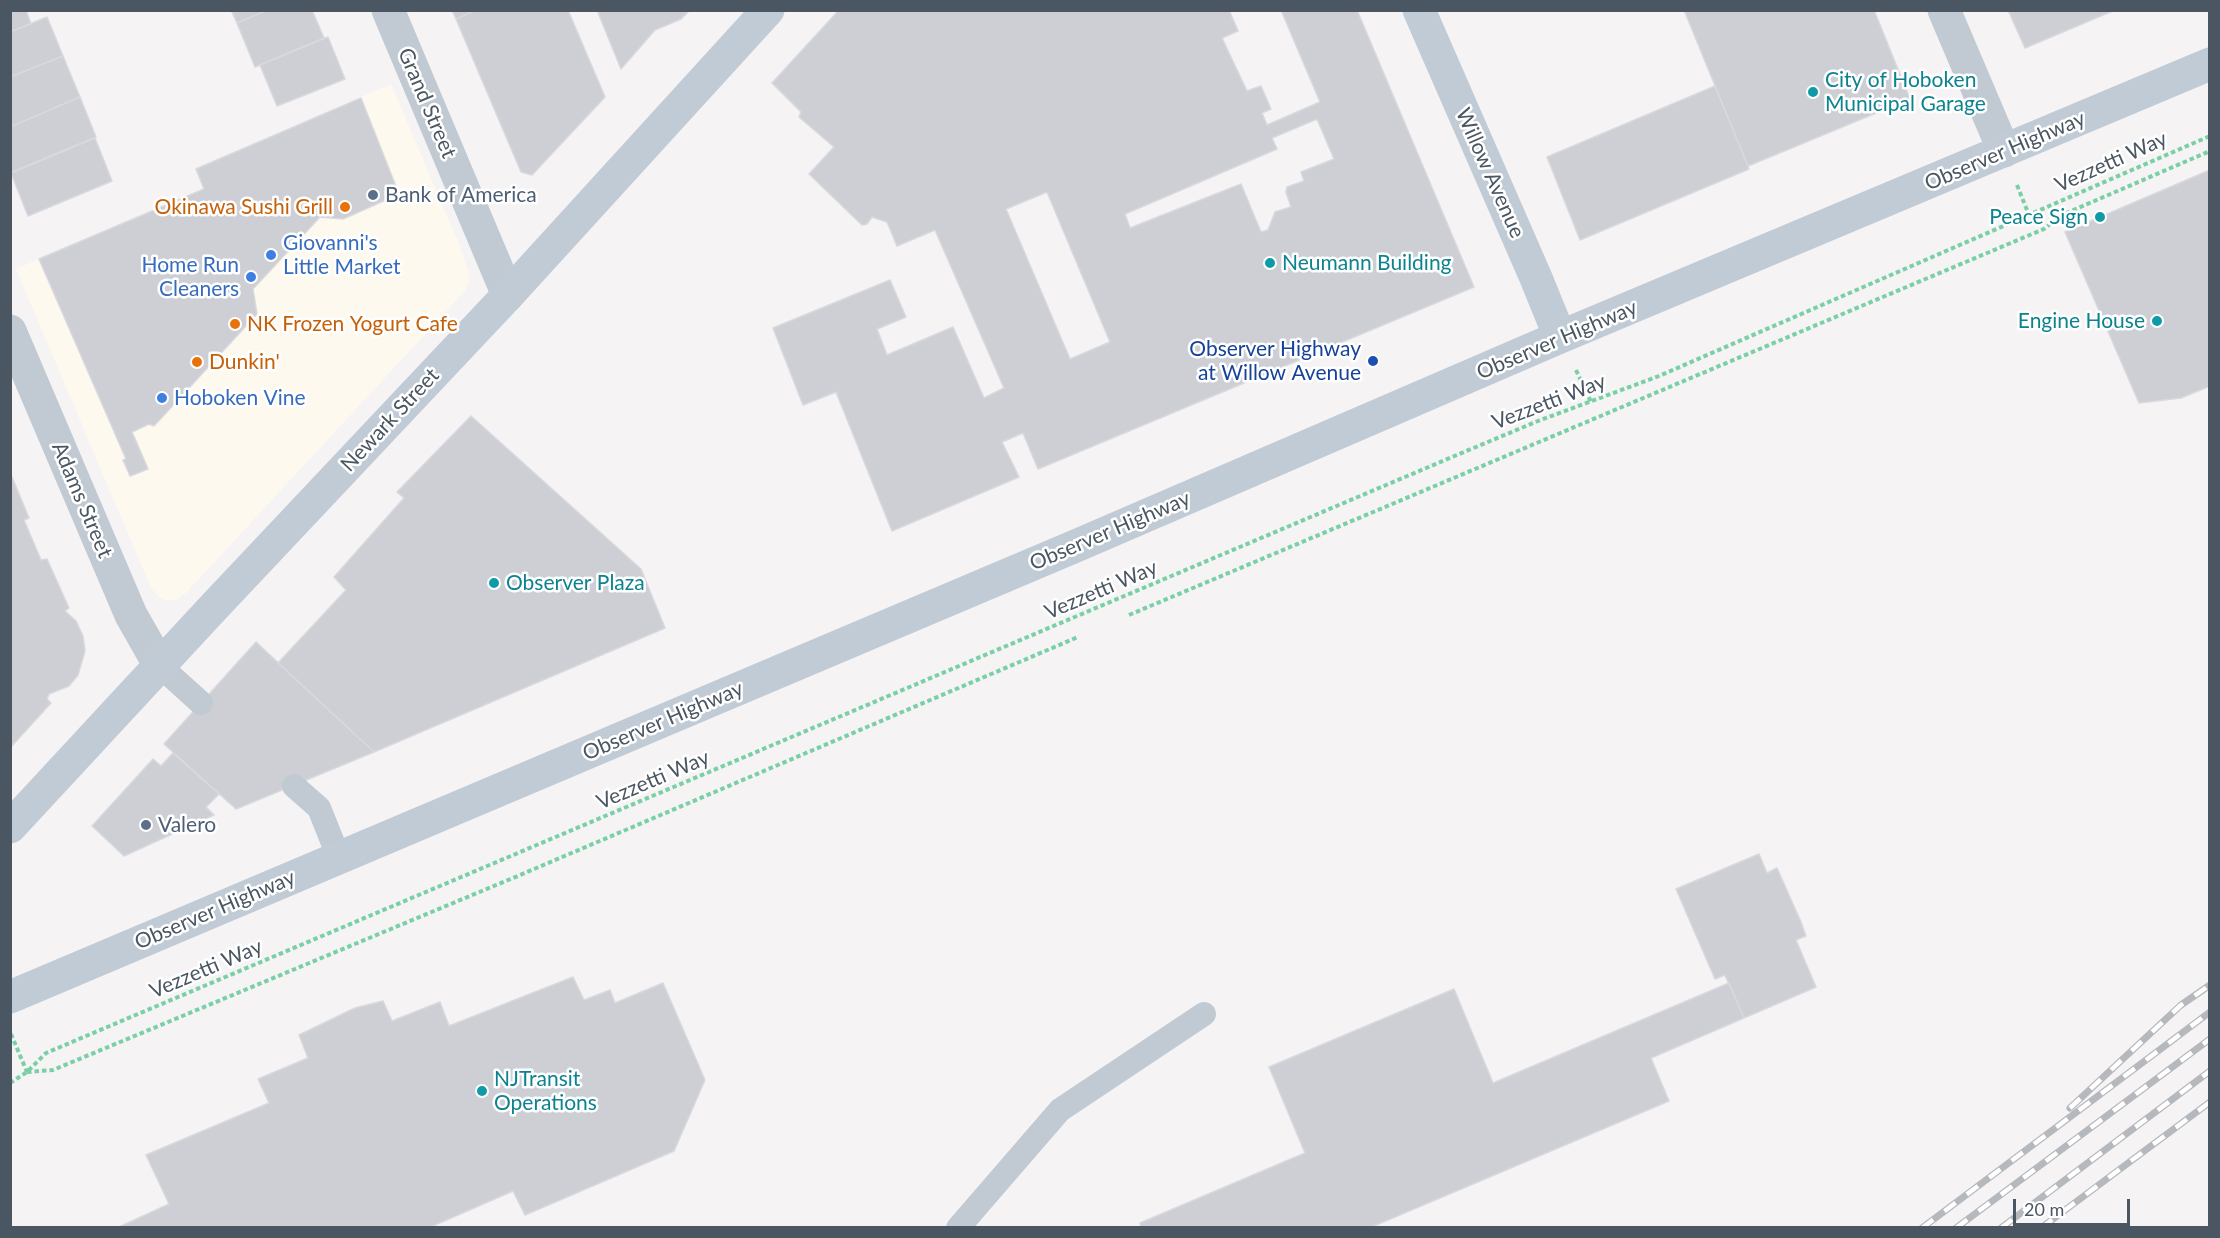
<!DOCTYPE html>
<html>
<head>
<meta charset="utf-8">
<style>
  body { margin:0 }
  #map { position:relative; width:2220px; height:1238px; overflow:hidden; background:#f5f3f3; font-family:Lato,sans-serif }
  canvas { display:block }
  .frame { position:absolute; inset:0; border:12px solid #4a5661; pointer-events:none }
  .scale { position:absolute; left:2013px; top:1199px; width:117px; height:27px; box-sizing:border-box; border:3px solid #4a5661; border-top:0; padding-left:8px; font-size:18px; line-height:21px; white-space:nowrap; color:#4a5661; -webkit-text-stroke:4px #fff; paint-order:stroke }
</style>
</head>
<body>
<div id="map">
<canvas width="2220" height="1238"></canvas>
<div class="frame"></div>
<div class="scale">20 m</div>
</div>
<script>
const ctx = document.querySelector('canvas').getContext('2d');
ctx.lineJoin = 'round';
function fill(path, color) {
  ctx.fillStyle = color;
  ctx.fill(path, 'evenodd');
}
function poly(rows) {
  const path = new Path2D();
  for (const r of rows) {
    path.moveTo(r[0], r[1]);
    for (let i = 2; i < r.length; i += 2) path.lineTo(r[i], r[i + 1]);
  }
  return path;
}
function strokePath(path, color, width, dash) {
  ctx.strokeStyle = color;
  ctx.lineWidth = width;
  ctx.lineCap = dash ? 'butt' : 'round';
  ctx.setLineDash(dash || []);
  ctx.stroke(path);
}
function write(font, color, halo, rows, align = 'center') {
  ctx.font = font + ' Lato,sans-serif';
  ctx.lineWidth = 5;
  ctx.setLineDash([]);
  ctx.textBaseline = 'middle';
  ctx.strokeStyle = halo;
  ctx.fillStyle = color;
  for (const [text, x, y, turn = 0] of rows) {
    ctx.save();
    ctx.translate(x, y);
    ctx.rotate((+turn || 0) * Math.PI / 180);
    ctx.textAlign = isNaN(turn) ? turn : align;
    if (halo) ctx.strokeText(text, 0, 0);
    ctx.fillText(text, 0, 0);
    ctx.restore();
  }
}
fill(poly([
  [391,84,459,244,469,273,469,282,465,291,186,593,176,600,166,601,160,598,151,588,16,269,204,189,196,169]
]), '#fdf9ef');
const building = poly([
  [10,10,26,10,31,24,10,32,10,10],
  [231,10,268,10,237,23,231,10],
  [268,10,312,10,324,38,255,67,237,23,268,10],
  [452,10,476,10,456,19,452,10],
  [476,10,568,10,605,97,532,175,521,172,456,19,476,10],
  [597,10,690,10,681,19,655,30,621,69,597,10],
  [839,10,1229,10,1238,31,1222,38,1247,91,1261,86,1271,109,1262,113,1267,125,1320,102,1281,10,1357,10,1474,287,1038,469,1023,433,1002,442,1019,477,892,531,836,392,803,405,773,328,890,280,906,317,877,329,887,355,953,327,984,398,1004,388,935,230,897,246,887,222,872,217,867,224,862,225,809,174,834,147,799,117,801,112,772,83,839,10],
  [1317,119,1334,159,1301,172,1304,181,1287,187,1286,192,1291,207,1275,212,1268,230,1261,232,1241,184,1130,228,1125,214,1277,149,1272,138,1317,119],
  [1047,192,1110,342,1070,359,1006,209,1047,192],
  [1684,10,1874,10,1910,99,1748,166,1684,10],
  [2008,10,2115,10,2025,48,2008,10],
  [47,17,63,56,10,77,10,32,47,17],
  [328,37,345,79,277,106,260,65,328,37],
  [63,56,80,97,10,127,10,77,63,56],
  [1715,86,1749,169,1580,240,1547,157,1715,86],
  [80,97,96,137,12,172,10,168,10,127,80,97],
  [361,98,399,194,343,219,320,217,253,289,257,314,154,426,149,424,132,432,148,469,130,476,123,460,126,459,39,259,204,189,196,169,361,98],
  [95,138,112,181,28,216,11,173,95,138],
  [2210,170,2210,386,2181,398,2139,403,2065,232,2210,170],
  [471,416,641,569,665,628,374,752,278,663,346,590,334,577,404,498,397,492,471,416],
  [10,472,29,518,24,520,41,560,47,559,69,608,65,611,76,621,83,636,85,651,78,675,69,686,49,694,47,699,51,703,10,748,10,472],
  [256,642,374,752,236,809,164,744,256,642],
  [173,753,219,794,206,807,214,815,124,856,92,826,153,759,161,766,173,753],
  [1759,854,1767,873,1777,868,1801,922,1806,936,1796,940,1816,987,1744,1018,1725,975,1715,979,1676,889,1759,854],
  [573,977,584,1000,610,990,615,1003,663,983,705,1080,674,1151,525,1215,513,1191,428,1228,117,1228,169,1204,146,1155,269,1103,258,1079,308,1058,299,1035,355,1008,383,1001,392,1021,440,1002,449,1026,573,977],
  [1729,983,1744,1018,1651,1058,1669,1101,1369,1228,1141,1228,1140,1223,1305,1153,1269,1067,1454,989,1493,1083,1729,983]
]);
fill(building, '#cdcfd5');
strokePath(building, '#d7d9de', 1.5);
strokePath(poly([
  [2017,185,2029,215],
  [1576,370,1591,402],
  [1129,615,2044,229,2062,215,2210,151],
  [11,1034,27,1072],
  [27,1072,53,1070,513,878,1078,637],
  [10,1083,27,1072,46,1053,1464,452,1538,421,1659,376,2210,136]
]), '#7ad0a6', 4, [4.5, 3]);
strokePath(poly([
  [160,666,201,703],
  [294,786,319,808,339,858],
  [958,1228,1060,1110,1204,1014]
]), '#c1cad2', 24);
strokePath(poly([
  [388,10,508,295],
  [1944,10,2004,151],
  [10,331,131,615,160,666]
]), '#c1cad2', 33);
strokePath(poly([
  [1419,10,1536,278,1560,337],
  [10,827,212,609,508,295,768,10],
  [10,997,1078,545,1560,337,2210,64]
]), '#c1cbd6', 33);
const rail = poly([
  [2070,1108,2181,1005,2210,985],
  [1922,1228,2210,1012],
  [1956,1228,2210,1039],
  [2001,1228,2210,1071],
  [2041,1228,2210,1102]
]);
strokePath(rail, '#b5b8bd', 7);
strokePath(rail, '#fff', 4.5, [14]);
for (const [x, y, r, color] of [
  [1813,92,6,"#0f9aa8"],
  [373,195,6,"#5c6f8a"],
  [345,207,6,"#e8710a"],
  [2100,217,6,"#0f9aa8"],
  [271,255,6,"#3f7fe0"],
  [1270,263,6,"#0f9aa8"],
  [251,277,6,"#3f7fe0"],
  [2157,321,6,"#0f9aa8"],
  [235,324,6,"#e8710a"],
  [1373,361,6,"#1a4fb4"],
  [197,362,6,"#e8710a"],
  [162,398,6,"#3f7fe0"],
  [494,583,6,"#0f9aa8"],
  [146,825,6,"#5c6f8a"],
  [482,1091,6,"#0f9aa8"]
]) {
  const dot = new Path2D();
  dot.arc(x, y, r, 0, 2 * Math.PI);
  ctx.fillStyle = color;
  ctx.fill(dot);
  strokePath(dot, '#fff', 2);
}
write('21px', '#0d838f', '#fff', [
  ["City of Hoboken",1825,80],
  ["Municipal Garage",1825,104],
  ["Peace Sign",2088,217,"right"],
  ["Neumann Building",1282,263],
  ["Engine House",2145,321,"right"],
  ["Observer Plaza",506,583],
  ["NJTransit",494,1079],
  ["Operations",494,1103]
], 'left');
write('21px', '#4a5661', '#fff', [
  ["Grand Street",427,103,67],
  ["Observer Highway",2005,151,-23],
  ["Vezzetti Way",2111,162,-24],
  ["Willow Avenue",1490,173,66],
  ["Observer Highway",1557,340,-23],
  ["Vezzetti Way",1549,402,-21],
  ["Newark Street",390,420,-47],
  ["Adams Street",82,500,67],
  ["Observer Highway",1110,531,-23],
  ["Vezzetti Way",1101,590,-23],
  ["Observer Highway",663,721,-23],
  ["Vezzetti Way",653,780,-23],
  ["Observer Highway",215,910,-23],
  ["Vezzetti Way",206,969,-23]
]);
write('21px', '#4e5e75', '#fff', [
  ["Bank of America",385,195],
  ["Valero",158,825]
], 'left');
write('21px', '#c56008', '#fff', [
  ["Okinawa Sushi Grill",333,207,"right"],
  ["NK Frozen Yogurt Cafe",247,324],
  ["Dunkin'",209,362]
], 'left');
write('21px', '#366cbe', '#fff', [
  ["Giovanni's",283,243],
  ["Little Market",283,267],
  ["Home Run",239,265,"right"],
  ["Cleaners",239,289,"right"],
  ["Hoboken Vine",174,398]
], 'left');
write('21px', '#164399', '#fff', [
  ["Observer Highway",1361,349],
  ["at Willow Avenue",1361,373]
], 'right');
</script>
</body>
</html>
